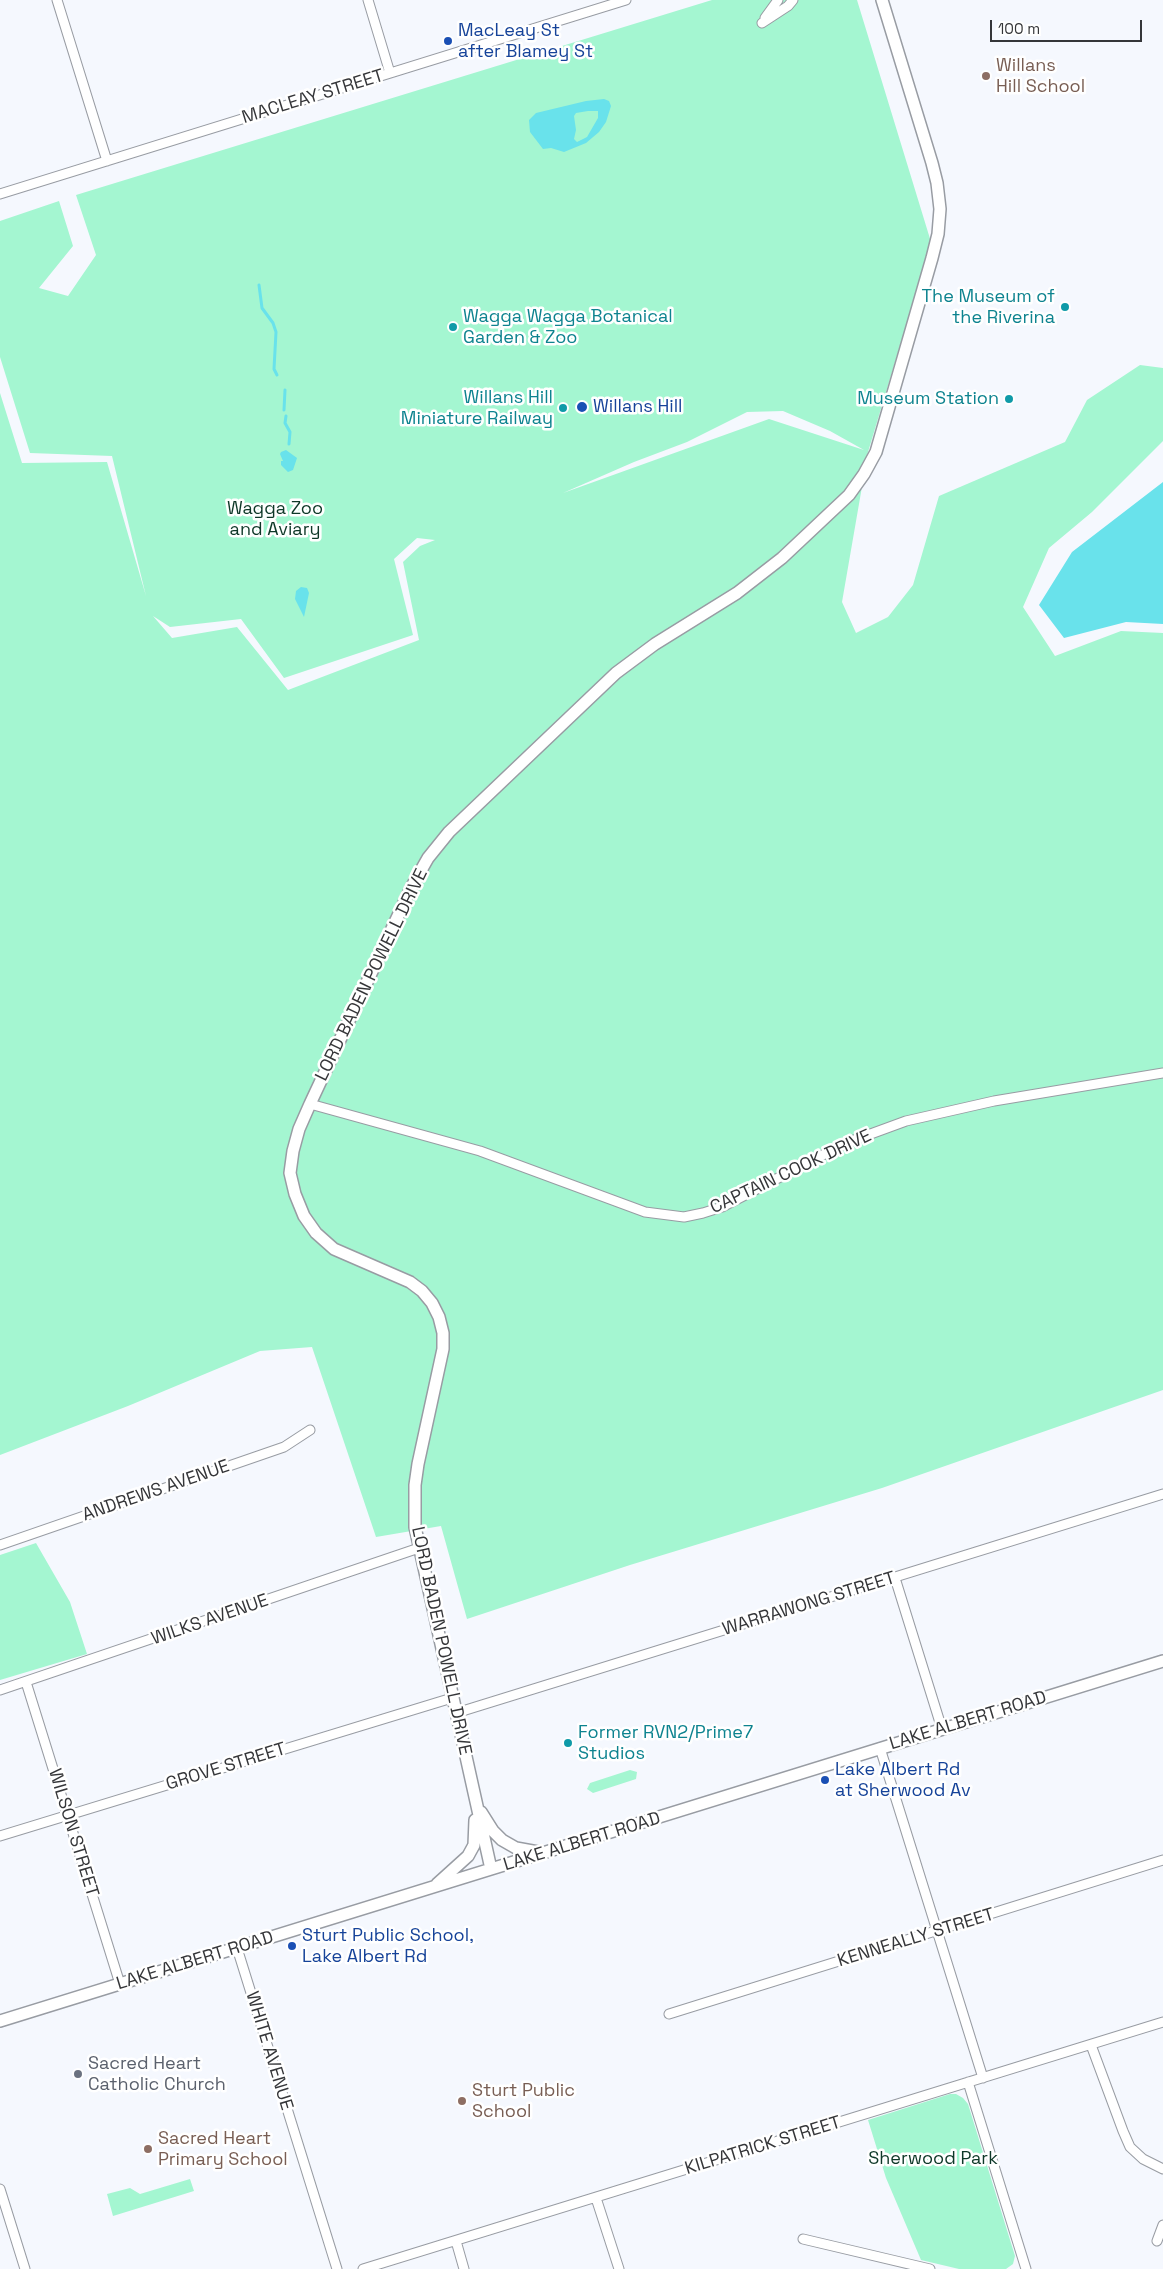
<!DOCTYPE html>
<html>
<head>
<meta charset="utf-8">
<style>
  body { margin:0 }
  #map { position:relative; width:1163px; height:2269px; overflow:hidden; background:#f5f8fe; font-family:"Space Grotesk",sans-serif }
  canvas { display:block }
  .scale { position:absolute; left:990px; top:20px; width:152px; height:22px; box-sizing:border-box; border:2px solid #353639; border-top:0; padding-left:6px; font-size:15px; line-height:18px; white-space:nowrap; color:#353639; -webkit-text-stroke:4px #fff; paint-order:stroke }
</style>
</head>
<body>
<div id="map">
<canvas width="1163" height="2269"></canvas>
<div class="scale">100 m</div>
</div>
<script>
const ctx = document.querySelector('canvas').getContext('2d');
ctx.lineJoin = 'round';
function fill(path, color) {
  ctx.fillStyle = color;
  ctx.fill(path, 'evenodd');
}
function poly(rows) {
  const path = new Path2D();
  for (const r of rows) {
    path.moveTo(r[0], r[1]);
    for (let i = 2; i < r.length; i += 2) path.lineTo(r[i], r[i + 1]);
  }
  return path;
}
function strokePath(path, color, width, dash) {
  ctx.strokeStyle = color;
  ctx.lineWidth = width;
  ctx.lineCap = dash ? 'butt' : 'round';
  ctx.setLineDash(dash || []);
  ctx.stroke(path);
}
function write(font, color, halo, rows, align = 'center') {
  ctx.font = font + ' "Space Grotesk",sans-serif';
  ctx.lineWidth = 5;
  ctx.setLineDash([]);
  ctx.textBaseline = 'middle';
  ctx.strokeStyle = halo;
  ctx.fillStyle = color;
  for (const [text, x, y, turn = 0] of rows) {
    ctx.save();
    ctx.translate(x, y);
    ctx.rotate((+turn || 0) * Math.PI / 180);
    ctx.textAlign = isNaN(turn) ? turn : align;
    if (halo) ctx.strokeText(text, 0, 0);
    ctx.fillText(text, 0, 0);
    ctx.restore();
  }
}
fill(poly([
  [712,0,857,0,931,242,868,452,842,602,856,633,888,617,913,585,939,496,1065,442,1087,400,1140,365,1163,368,1163,441,1092,512,1049,548,1023,607,1055,656,1121,631,1163,633,1163,1390,882,1488,630,1565,467,1619,441,1526,376,1537,312,1347,260,1351,128,1406,0,1455,0,393,22,463,107,462,146,596,112,456,30,453,0,357,0,221,59,201,73,246,39,288,68,296,96,255,76,195],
  [783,411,830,431,864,450,769,419,563,493,634,462,687,442,747,412],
  [417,538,435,540,420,546,403,562,419,640,288,690,237,627,172,638,153,616,170,627,241,619,284,678,413,635,394,559],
  [36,1543,70,1602,87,1654,0,1680,0,1555],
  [630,1770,637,1772,636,1779,593,1793,587,1789,590,1783],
  [950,2094,956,2094,963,2098,968,2104,1015,2256,1013,2264,1006,2269,959,2269,921,2260,886,2178,868,2120],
  [190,2179,194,2191,113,2216,107,2194,130,2188,140,2194]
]), '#a4f6d1');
fill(poly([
  [604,99,609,101,611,106,606,122,599,132,586,143,564,152,551,148,543,149,530,132,529,120,536,113,586,101],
  [588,111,598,111,598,118,587,137,577,142,574,139,576,130,574,116,576,113],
  [286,450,297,458,293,470,288,472,281,465,281,461,283,461,280,454,281,452],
  [1163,482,1163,624,1126,622,1064,638,1039,605,1072,552],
  [301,587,307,588,309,593,304,617,295,599,296,591]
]), '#69e2eb');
strokePath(poly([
  [259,285,262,308,273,323,276,332,274,369,277,375],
  [284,410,285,390],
  [286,416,285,423,290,432,289,444]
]), '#69e2eb', 3);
const street = poly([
  [57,0,107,161],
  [368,0,390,73],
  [765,18,778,0],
  [762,23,788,6,793,0],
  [0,194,626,0],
  [310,1104,480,1151,645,1212,684,1217,703,1213,722,1207,846,1143,906,1121,994,1101,1163,1073],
  [0,1545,284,1447,310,1430],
  [895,1578,942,1729],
  [26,1682,120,1984],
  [0,1690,419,1548],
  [456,1713,1163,1494],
  [880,1748,983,2078],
  [0,1836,452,1698],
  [237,1948,337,2269],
  [669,2014,1163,1860],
  [1091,2045,1123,2131,1130,2147,1143,2159,1163,2169],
  [968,2082,1026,2269],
  [0,2189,25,2269],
  [596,2198,619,2269],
  [803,2239,930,2269],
  [456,2241,464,2269],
  [1157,2241,1163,2225],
  [363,2269,1163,2022]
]);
const secondary = poly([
  [481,1812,493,1831,502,1840,516,1848,538,1852],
  [491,1869,415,1527,415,1485,418,1464,443,1349,443,1333,439,1317,432,1303,422,1291,410,1282,334,1249,316,1233,304,1216,295,1194,290,1173,293,1151,299,1129,310,1104,411,888,428,858,449,832,616,673,655,644,737,593,782,558,849,495,864,474,876,452,932,258,938,234,940,209,937,183,932,163,882,0],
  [437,1884,468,1856,474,1845,475,1820],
  [0,2021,1163,1661]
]);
strokePath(street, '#989ca3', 11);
strokePath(secondary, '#989ca3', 14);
strokePath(street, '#fff', 9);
strokePath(secondary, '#fff', 11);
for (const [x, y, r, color] of [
  [448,41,5,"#1a4fb4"],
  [986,76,5,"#8d6e63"],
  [1065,307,5,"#0f9aa8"],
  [453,327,5,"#0f9aa8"],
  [1009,399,5,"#0f9aa8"],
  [582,407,6,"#1a4fb4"],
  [563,408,5,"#0f9aa8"],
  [568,1743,5,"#0f9aa8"],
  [825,1780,5,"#1a4fb4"],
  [292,1946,5,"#1a4fb4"],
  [78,2074,5,"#6b7280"],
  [462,2101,5,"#8d6e63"],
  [148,2149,5,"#8d6e63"]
]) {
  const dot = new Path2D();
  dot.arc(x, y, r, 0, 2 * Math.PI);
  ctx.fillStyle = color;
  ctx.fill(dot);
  strokePath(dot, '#fff', 2);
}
write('18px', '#164399', '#fff', [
  ["MacLeay St",458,31],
  ["after Blamey St",458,52],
  ["Willans Hill",593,407],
  ["Lake Albert Rd",835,1770],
  ["at Sherwood Av",835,1791],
  ["Sturt Public School,",302,1936],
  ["Lake Albert Rd",302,1957]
], 'left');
write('18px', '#785e54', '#fff', [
  ["Willans",996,66],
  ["Hill School",996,87],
  ["Sturt Public",472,2091],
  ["School",472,2112],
  ["Sacred Heart",158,2139],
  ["Primary School",158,2160]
], 'left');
write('18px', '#353639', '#fff', [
  ["MACLEAY STREET",313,97,-17],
  ["LORD BADEN POWELL DRIVE",372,975,-64],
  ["CAPTAIN COOK DRIVE",791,1172,-25],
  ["ANDREWS AVENUE",156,1491,-19],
  ["WARRAWONG STREET",809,1604,-17],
  ["WILKS AVENUE",210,1620,-19],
  ["LORD BADEN POWELL DRIVE",441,1641,78],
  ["LAKE ALBERT ROAD",968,1721,-17],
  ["GROVE STREET",226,1767,-17],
  ["WILSON STREET",73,1833,73],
  ["LAKE ALBERT ROAD",582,1842,-17],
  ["KENNEALLY STREET",916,1938,-17],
  ["LAKE ALBERT ROAD",195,1961,-17],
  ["WHITE AVENUE",269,2051,73],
  ["KILPATRICK STREET",763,2146,-17]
]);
write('18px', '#0d838f', '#fff', [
  ["The Museum of",1055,297],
  ["the Riverina",1055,318],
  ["Wagga Wagga Botanical",463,317,"left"],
  ["Garden & Zoo",463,338,"left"],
  ["Willans Hill",553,398],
  ["Miniature Railway",553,419],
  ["Museum Station",999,399],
  ["Former RVN2/Prime7",578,1733,"left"],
  ["Studios",578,1754,"left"]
], 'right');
write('18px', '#0e3828', '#fff', [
  ["Wagga Zoo",275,509],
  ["and Aviary",275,530],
  ["Sherwood Park",933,2159]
]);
write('18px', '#5b616d', '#fff', [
  ["Sacred Heart",88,2064],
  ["Catholic Church",88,2085]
], 'left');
</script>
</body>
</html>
